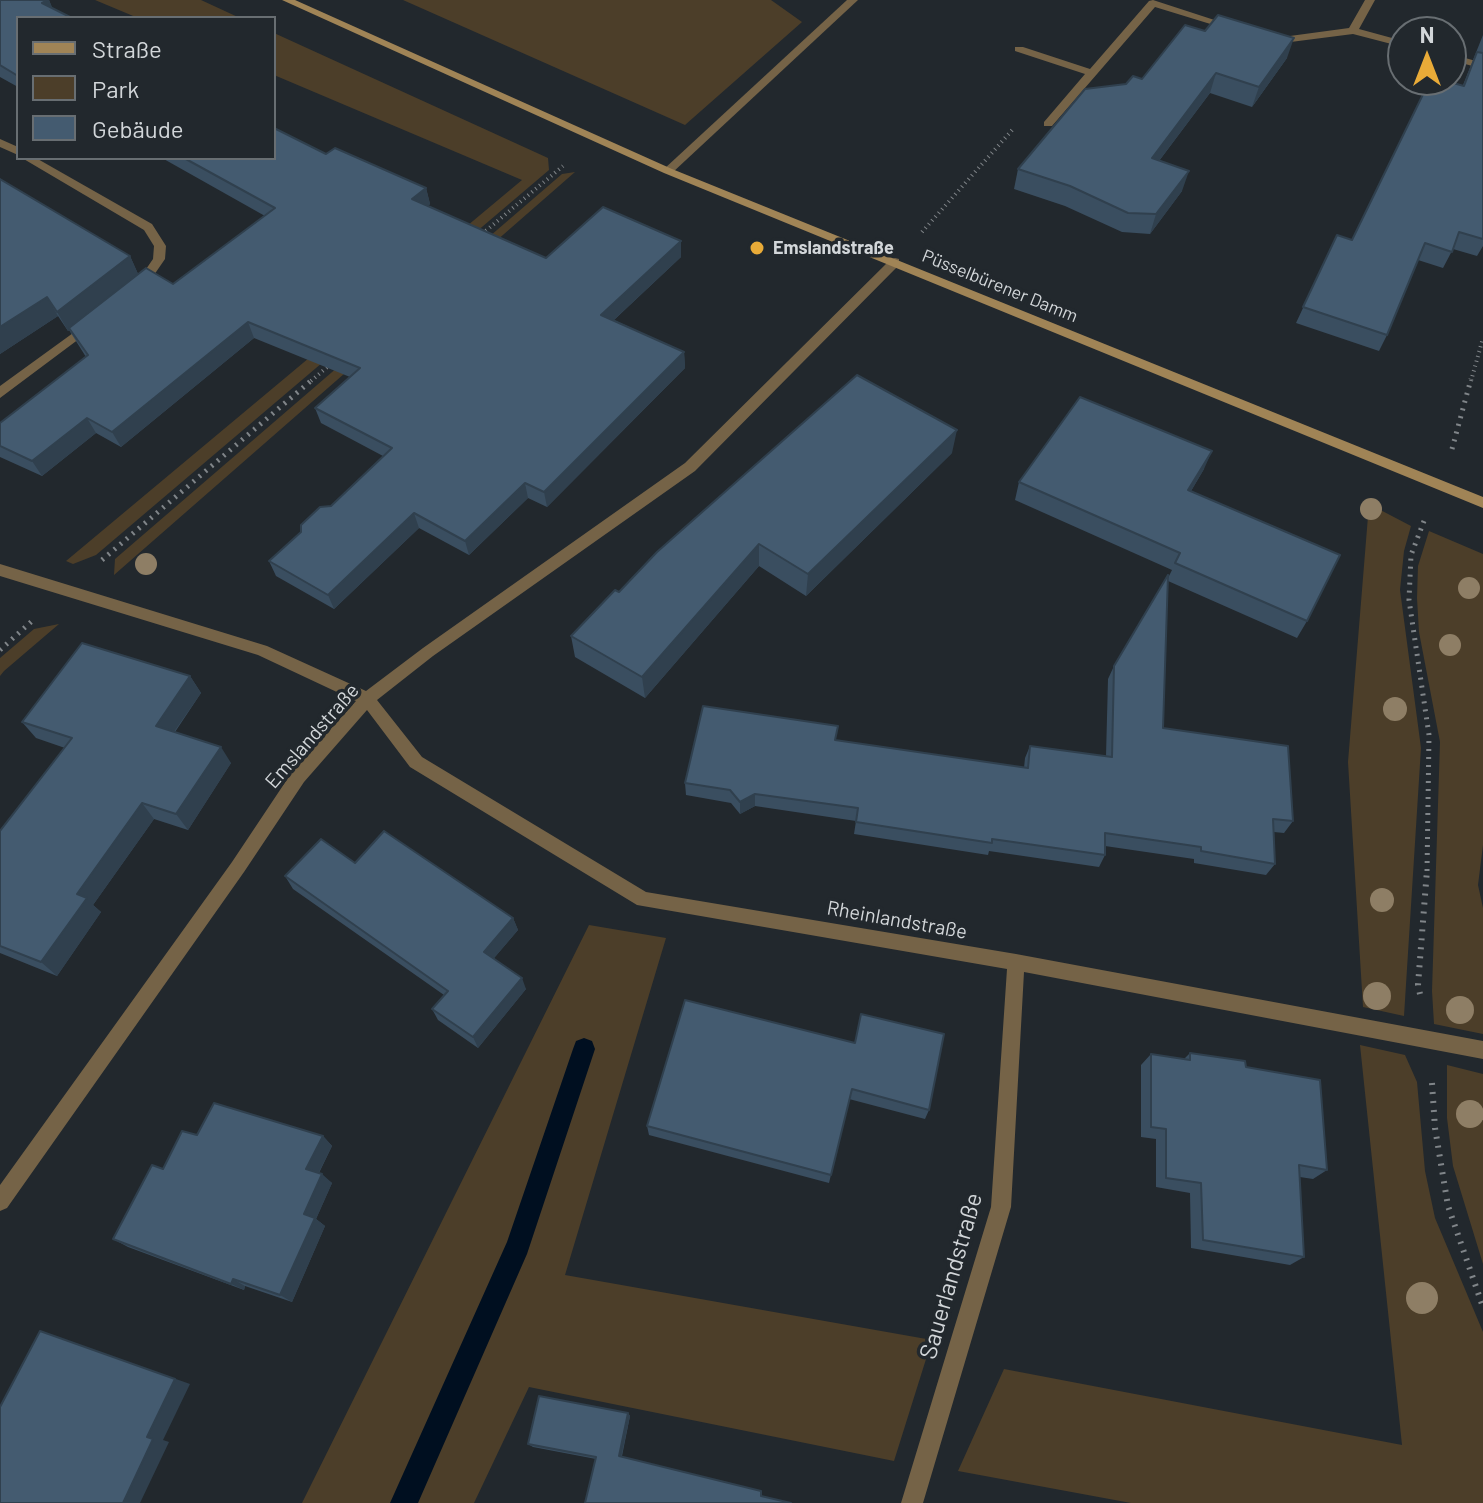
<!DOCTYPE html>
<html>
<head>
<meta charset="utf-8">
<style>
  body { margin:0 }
  #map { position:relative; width:1483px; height:1503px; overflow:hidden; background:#22282d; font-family:Barlow,sans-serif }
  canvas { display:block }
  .legend { position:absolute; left:16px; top:16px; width:260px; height:144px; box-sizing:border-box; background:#22282d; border:2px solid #686e72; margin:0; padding:10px 14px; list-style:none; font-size:24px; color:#d2d6d9 }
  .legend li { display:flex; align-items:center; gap:16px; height:40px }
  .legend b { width:40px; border:2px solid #686e72 }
  .north { position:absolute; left:1387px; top:16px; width:80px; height:80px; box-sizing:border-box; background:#22282d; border:2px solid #686e72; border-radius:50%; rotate:0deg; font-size:22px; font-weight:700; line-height:32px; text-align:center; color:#d2d6d9 }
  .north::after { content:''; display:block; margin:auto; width:28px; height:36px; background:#e9ab38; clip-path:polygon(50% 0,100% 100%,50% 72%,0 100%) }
</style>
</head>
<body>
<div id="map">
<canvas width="1483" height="1503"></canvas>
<ul class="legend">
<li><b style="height:10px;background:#a08456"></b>Straße</li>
<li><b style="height:22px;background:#4c3e29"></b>Park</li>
<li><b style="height:22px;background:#445b70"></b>Gebäude</li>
</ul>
<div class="north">N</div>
</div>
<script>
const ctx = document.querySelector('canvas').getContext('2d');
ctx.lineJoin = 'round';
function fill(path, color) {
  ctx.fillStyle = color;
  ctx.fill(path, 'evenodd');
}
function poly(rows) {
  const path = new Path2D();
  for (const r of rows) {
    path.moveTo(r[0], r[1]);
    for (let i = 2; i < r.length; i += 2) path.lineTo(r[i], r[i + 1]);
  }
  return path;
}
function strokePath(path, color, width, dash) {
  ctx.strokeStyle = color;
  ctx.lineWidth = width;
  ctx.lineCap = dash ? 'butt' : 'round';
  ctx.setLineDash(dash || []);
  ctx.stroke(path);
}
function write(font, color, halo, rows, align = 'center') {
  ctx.font = font + ' Barlow,sans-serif';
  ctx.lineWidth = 7;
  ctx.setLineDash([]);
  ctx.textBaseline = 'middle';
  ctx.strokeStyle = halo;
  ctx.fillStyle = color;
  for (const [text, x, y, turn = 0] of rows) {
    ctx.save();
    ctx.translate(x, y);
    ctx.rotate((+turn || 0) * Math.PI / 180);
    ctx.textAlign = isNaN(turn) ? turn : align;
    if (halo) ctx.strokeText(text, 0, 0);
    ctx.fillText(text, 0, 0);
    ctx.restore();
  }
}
fill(poly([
  [95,0,201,0,240,18,138,18],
  [403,0,771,0,802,22,685,125],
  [274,33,548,158,549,170,96,555,73,564,66,561,522,180,274,75],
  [575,172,114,575,115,559,562,174],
  [1369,504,1411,526,1404,551,1400,590,1421,748,1404,1016,1363,1007,1348,762],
  [1429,531,1483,554,1483,845,1478,885,1483,908,1483,1034,1434,1024,1432,991,1440,742,1419,632,1417,598,1418,566],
  [59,624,4,671,0,676,0,658,34,629],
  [589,925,666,938,565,1275,932,1340,894,1461,529,1387,474,1503,302,1503],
  [1360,1045,1405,1055,1417,1082,1425,1171,1435,1218,1483,1332,1483,1503,1131,1503,958,1471,1004,1369,1402,1445],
  [1447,1065,1483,1074,1483,1264,1453,1166,1447,1118]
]), '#4c3e29');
fill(poly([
  [584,1038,592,1041,595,1049,527,1254,418,1503,390,1503,507,1242,573,1049,576,1041,584,1038]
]), '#000f20');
strokePath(poly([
  [922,232,1013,129],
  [482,234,563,166],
  [311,381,332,363],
  [1471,381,1483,338]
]), '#808589', 4, [1, 4]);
strokePath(poly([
  [1452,449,1471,379],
  [1424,521,1411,555,1409,600,1429,735,1427,872],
  [102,560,313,379],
  [0,650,32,621]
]), '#808589', 5, [2, 6]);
strokePath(poly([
  [1420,994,1418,985,1427,870],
  [1432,1083,1435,1128,1448,1206,1483,1307]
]), '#808589', 6, [2, 7]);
fill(poly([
  [847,0,858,0,672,173,664,173,664,169,847,0]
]), '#756347');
fill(poly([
  [1153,0,1239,28,1230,30,1155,7,1052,126,1044,126,1044,122,1085,74,1015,51,1015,47,1023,47,1090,69,1149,1,1153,0],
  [1365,0,1375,0,1359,29,1403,41,1403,47,1353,34,1275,44,1270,41,1275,38,1349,28,1365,0],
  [1451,54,1483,63,1483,69,1451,60,1451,54],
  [0,139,18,147,18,155,0,147,0,139],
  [22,158,36,158,152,224,166,246,165,259,143,291,139,292,133,288,153,259,154,246,144,230,22,158],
  [895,258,899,259,899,265,695,471,433,656,377,700,422,757,646,892,1016,954,1483,1041,1483,1059,1024,972,1011,1207,923,1503,901,1503,991,1207,1007,969,637,905,410,767,367,710,304,782,244,872,7,1208,0,1211,0,1185,232,862,292,772,356,701,258,655,0,576,0,564,267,646,366,691,423,648,685,463,891,259,895,258],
  [91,320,97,324,95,327,0,398,0,386,91,320]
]), '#756347');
fill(poly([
  [282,0,295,0,672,169,1483,497,1483,508,664,173,282,0]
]), '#a08456');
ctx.fillStyle = '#8e7e65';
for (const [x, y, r] of [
  [1371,509,11],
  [146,564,11],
  [1469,588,11],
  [1450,645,11],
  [1395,709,12],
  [1382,900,12],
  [1377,996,14],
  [1460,1010,14],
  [1470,1114,14],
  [1422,1298,16]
]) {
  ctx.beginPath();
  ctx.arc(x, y, r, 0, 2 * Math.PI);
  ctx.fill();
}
fill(poly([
  [0,0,49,0,52,8,18,18,18,87,0,77],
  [1205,31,1287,58,1252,107,1210,93,1159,161,1182,191,1150,234,1122,232,1065,206,1014,189,1018,169,1126,84,1142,79],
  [1483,35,1483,246,1477,256,1453,249,1443,268,1418,260,1387,335,1379,351,1296,323,1337,235,1352,240,1463,85],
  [326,154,426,188,430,204,428,206,546,258,681,257,614,320,684,352,685,368,547,507,528,498,469,555,419,528,334,609,276,576,269,561,331,506,383,456,321,423,315,408,350,377,254,338,121,447,96,433,42,476,0,457,0,423,86,357,69,330,68,331,58,316,0,354,0,179,130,256,138,274,173,284,265,216,162,158,274,158],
  [952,453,806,596,759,566,645,698,575,657,571,636,619,592],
  [1204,469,1191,491,1307,621,1297,638,1168,581,1163,728,1293,821,1284,833,1274,832,1275,864,1266,875,1194,863,1194,859,1105,846,1105,855,1099,867,989,851,988,855,854,834,856,821,755,806,740,814,731,803,686,795,685,783,836,740,1024,768,1025,758,1030,746,1106,756,1108,679,1114,666,1168,578,1172,570,1015,500,1019,482],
  [190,676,201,693,175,732,231,763,188,830,154,819,93,905,101,912,57,976,0,953,0,831,65,748,36,738,22,722],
  [355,863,513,918,518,930,494,958,526,989,478,1048,438,1020,432,1009,444,995,293,889,285,876],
  [685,1000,929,1110,925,1119,849,1099,829,1183,649,1135,647,1126],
  [1190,1053,1246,1067,1327,1170,1313,1179,1300,1177,1304,1257,1290,1265,1191,1248,1190,1193,1156,1187,1156,1139,1141,1137,1141,1065,1151,1054,1184,1059],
  [197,1135,323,1136,332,1146,319,1173,332,1183,316,1219,325,1226,292,1302,245,1286,244,1290,128,1247,113,1239,163,1169],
  [628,1413,630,1416,622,1456,596,1459,533,1447,528,1444]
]), '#3a4e60');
fill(poly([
  [49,0,56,16,42,3],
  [1294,38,1287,58,1252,107,1259,87],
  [1216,73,1210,93,1146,178,1152,158],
  [1189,171,1182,191,1150,234,1156,214],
  [426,188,430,204,416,215,412,199],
  [681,241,681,257,603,330,601,315],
  [130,256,139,276,68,331,57,312],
  [47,297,58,316,0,354,0,327],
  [248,322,254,338,121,447,112,432],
  [684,352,685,368,547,507,544,492],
  [87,418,96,433,42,476,32,461],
  [957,430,952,453,806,596,808,574],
  [1212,451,1204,469,1181,508,1188,490],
  [525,483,528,498,469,555,465,541],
  [414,513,419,528,334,609,328,595],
  [759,544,759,566,645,698,642,677],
  [190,676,201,693,167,742,156,726],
  [221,747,231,763,188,830,176,814],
  [755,794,755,806,740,814,740,802],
  [142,803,154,819,93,905,101,912,57,976,41,962,77,894],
  [513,918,518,930,489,964,484,952],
  [522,978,526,989,478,1048,473,1037],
  [323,1136,332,1146,316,1178,306,1169],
  [322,1174,332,1183,316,1219,325,1226,292,1302,280,1295,304,1214],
  [233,1279,245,1286,244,1290,231,1284],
  [58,1337,190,1384,163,1440,169,1442,140,1503,123,1503,147,1437],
  [628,1413,630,1416,621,1458,619,1456]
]), '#30404e');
const building = poly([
  [0,0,48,0,42,3,72,18,18,18,18,76,0,65,0,0],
  [1218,15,1294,38,1259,87,1216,73,1152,158,1189,171,1156,214,1128,213,1070,186,1018,169,1085,89,1126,84,1133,76,1142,79,1185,25,1205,31,1218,15],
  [1477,52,1483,53,1483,239,1459,232,1452,252,1425,243,1387,335,1303,307,1337,235,1352,240,1430,80,1442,80,1464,86,1477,52],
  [274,128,326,154,335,148,426,188,412,199,546,258,603,207,681,241,601,315,684,352,544,492,525,483,465,541,414,513,328,595,269,561,301,532,301,525,320,507,331,506,392,448,315,408,360,368,248,322,112,432,87,418,32,461,0,446,0,423,88,355,69,328,146,268,173,284,275,208,184,158,274,158,274,128],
  [0,179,130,256,57,312,47,297,0,327,0,179],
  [857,375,957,430,808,574,759,544,642,677,571,636,615,590,619,592,657,552,857,375],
  [1080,397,1212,451,1188,490,1340,555,1307,621,1175,563,1180,553,1019,482,1080,397],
  [1168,575,1163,728,1288,746,1293,821,1273,819,1275,864,1201,851,1201,847,1105,833,1105,855,992,839,992,843,856,822,858,808,755,794,740,802,730,790,685,783,703,706,838,726,835,740,1028,768,1030,746,1112,757,1114,666,1168,575],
  [82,643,190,676,156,726,221,747,176,814,142,803,77,894,87,898,41,962,0,946,0,831,72,738,22,722,82,643],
  [384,831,513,918,484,952,522,978,473,1037,432,1009,448,991,285,876,321,839,355,863,384,831],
  [685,1000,855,1043,861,1014,944,1034,929,1110,852,1089,831,1175,647,1126,685,1000],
  [1190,1053,1245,1061,1246,1067,1320,1080,1327,1170,1299,1165,1304,1257,1203,1240,1201,1183,1166,1178,1166,1129,1151,1127,1151,1054,1190,1060,1190,1053],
  [214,1103,323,1136,306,1169,322,1174,304,1214,315,1218,280,1295,233,1279,231,1284,113,1239,152,1165,163,1169,182,1131,197,1135,214,1103],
  [40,1331,175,1379,147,1437,153,1439,123,1503,0,1503,0,1407,40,1331],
  [539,1396,628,1413,619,1456,761,1491,761,1496,791,1503,585,1503,596,1457,528,1444,539,1396]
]);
fill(building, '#445b70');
strokePath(building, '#30404e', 2);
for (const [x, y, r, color] of [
  [757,248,8,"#e9ab38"]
]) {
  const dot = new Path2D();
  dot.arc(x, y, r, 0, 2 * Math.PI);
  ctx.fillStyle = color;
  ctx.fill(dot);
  strokePath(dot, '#22282d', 3);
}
write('bold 18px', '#d2d6d9', '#22282d', [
  ["Emslandstraße",773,248]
], 'left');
write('18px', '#d2d6d9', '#22282d', [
  ["Püsselbürener Damm",1000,286,22]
]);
write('20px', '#d2d6d9', '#22282d', [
  ["Emslandstraße",312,736,-49],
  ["Rheinlandstraße",897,920,10]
]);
write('24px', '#d2d6d9', '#22282d', [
  ["Sauerlandstraße",951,1276,-74]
]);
</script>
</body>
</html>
